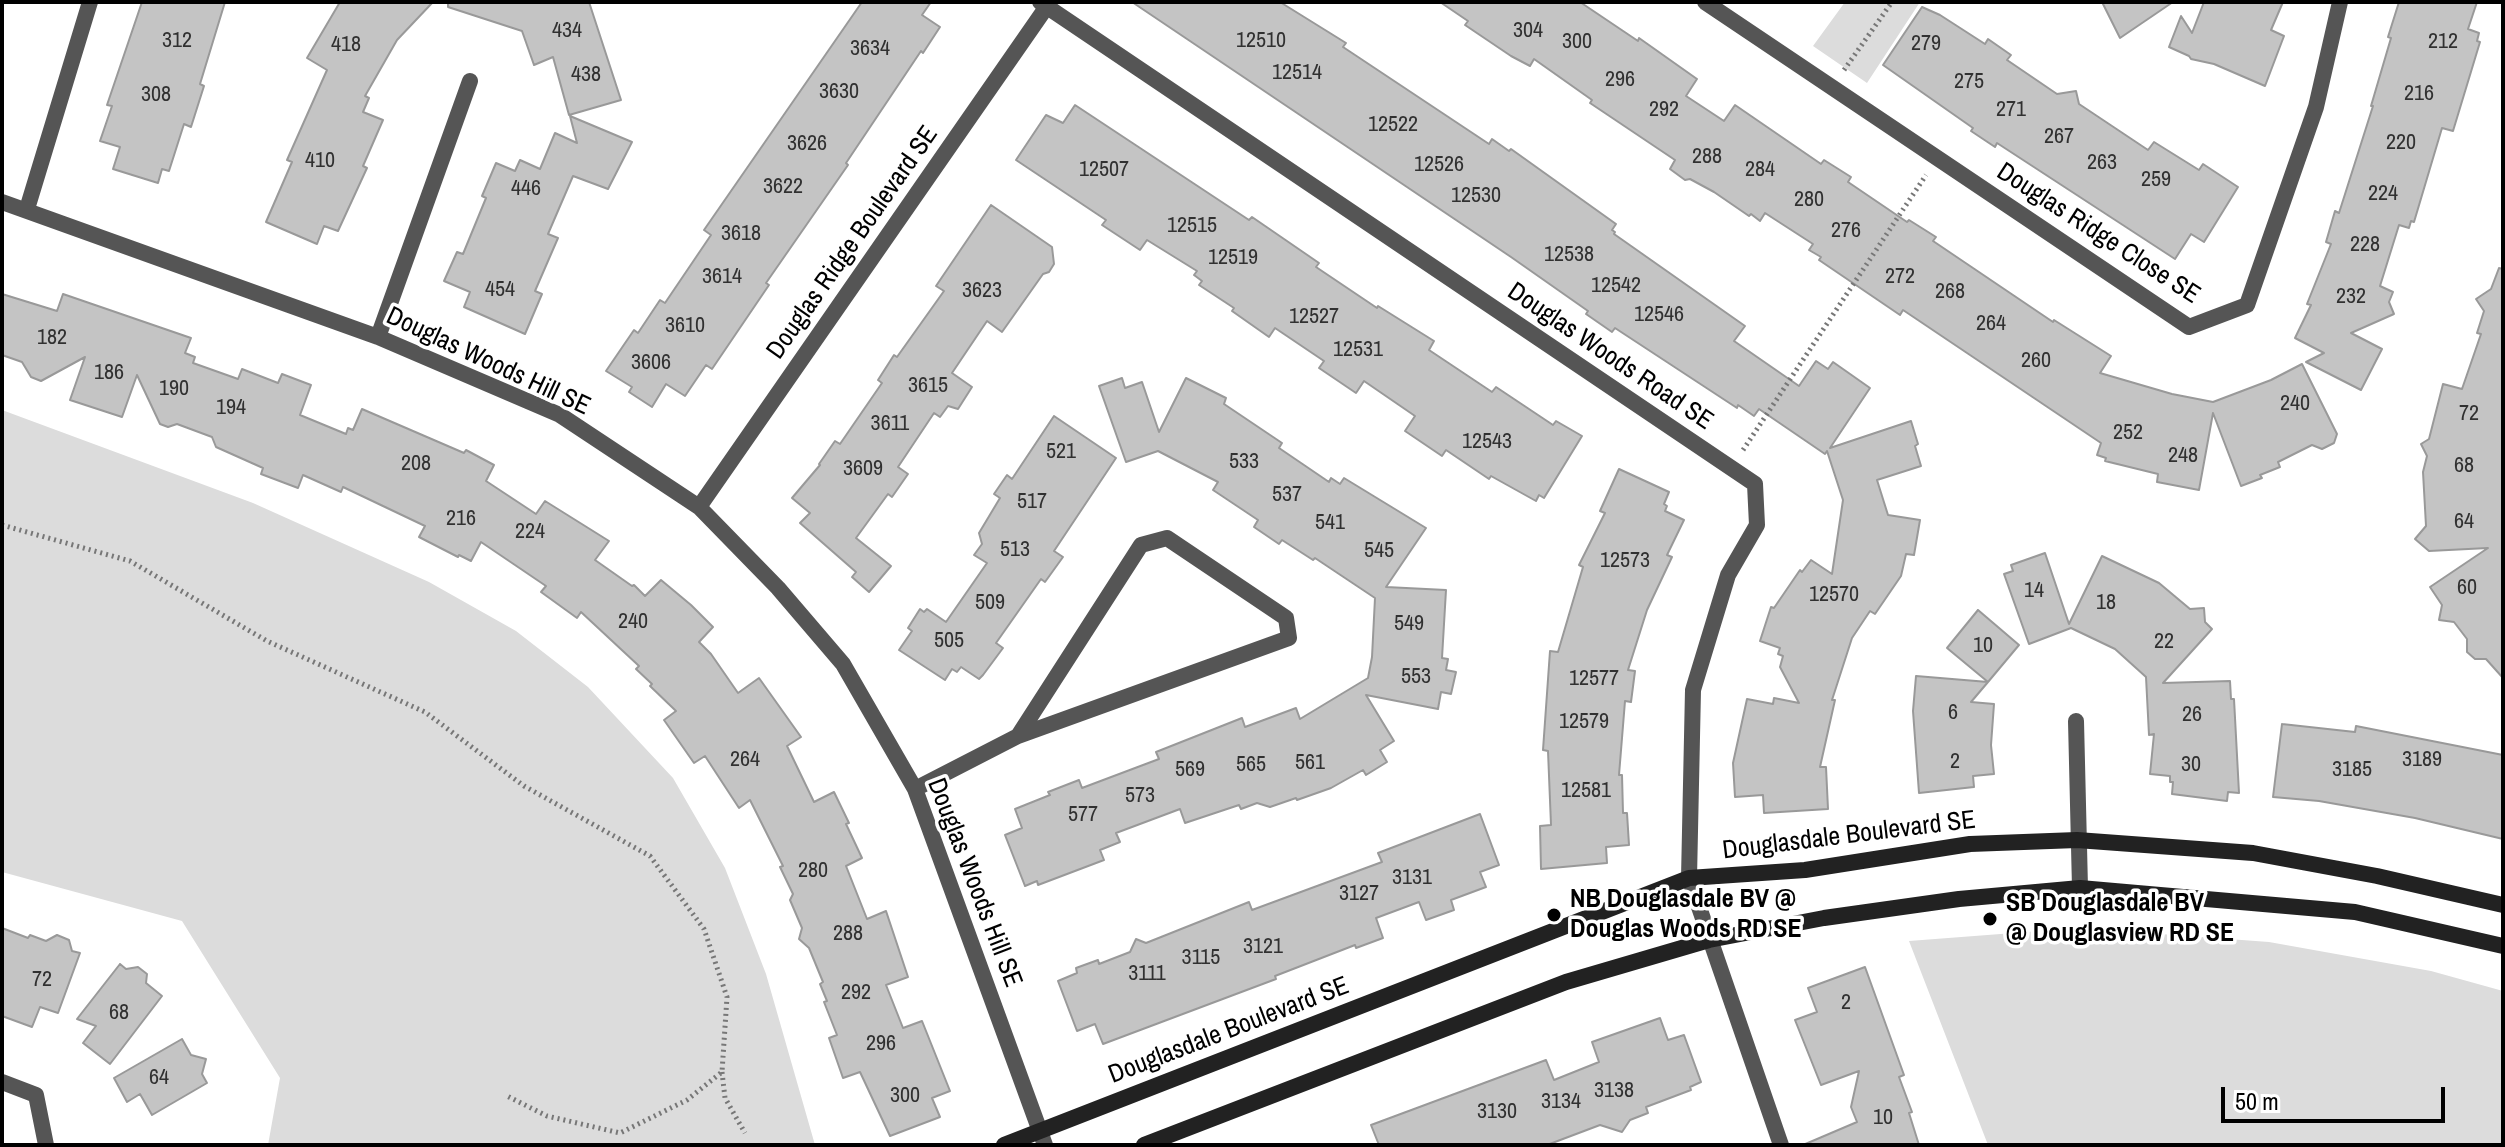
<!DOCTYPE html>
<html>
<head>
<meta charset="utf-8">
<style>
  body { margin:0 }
  #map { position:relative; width:2505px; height:1147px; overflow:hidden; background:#fff; font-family:"Archivo Narrow",sans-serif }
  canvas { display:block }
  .frame { position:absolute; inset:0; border:4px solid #000; pointer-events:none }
  .scale { position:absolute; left:2221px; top:1087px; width:224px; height:36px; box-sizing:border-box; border:4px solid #000; border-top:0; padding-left:10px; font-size:24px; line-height:28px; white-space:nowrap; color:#000; -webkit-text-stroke:6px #fff; paint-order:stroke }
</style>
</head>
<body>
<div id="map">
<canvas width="2505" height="1147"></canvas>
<div class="frame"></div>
<div class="scale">50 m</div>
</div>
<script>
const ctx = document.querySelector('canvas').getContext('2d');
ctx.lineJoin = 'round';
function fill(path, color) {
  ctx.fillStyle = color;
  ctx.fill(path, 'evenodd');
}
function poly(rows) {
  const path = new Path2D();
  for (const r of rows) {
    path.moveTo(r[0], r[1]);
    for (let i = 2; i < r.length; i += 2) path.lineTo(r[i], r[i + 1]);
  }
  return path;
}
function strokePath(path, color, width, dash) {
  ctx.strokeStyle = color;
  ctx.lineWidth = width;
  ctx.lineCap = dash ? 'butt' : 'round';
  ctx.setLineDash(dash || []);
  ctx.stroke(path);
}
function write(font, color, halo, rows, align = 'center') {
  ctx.font = font + ' "Archivo Narrow",sans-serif';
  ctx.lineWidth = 7;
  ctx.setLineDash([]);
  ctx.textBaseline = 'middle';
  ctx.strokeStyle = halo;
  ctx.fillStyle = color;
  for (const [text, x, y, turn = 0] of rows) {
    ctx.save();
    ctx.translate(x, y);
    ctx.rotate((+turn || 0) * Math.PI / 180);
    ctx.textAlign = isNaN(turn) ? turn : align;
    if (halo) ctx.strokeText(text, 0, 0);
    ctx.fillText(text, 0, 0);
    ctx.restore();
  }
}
fill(poly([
  [1845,2,1920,2,1867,83,1813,46],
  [2,410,253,503,429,582,516,631,588,687,673,778,725,868,766,974,815,1145,268,1145,280,1078,182,921,2,872],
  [2079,928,2269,942,2431,971,2503,991,2503,1145,1988,1145,1909,941]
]), '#dcdcdc');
const building = poly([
  [142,2,225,2,200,84,204,86,191,127,184,124,169,171,162,169,158,183,113,169,120,147,100,141,112,106,107,105,142,2],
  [340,2,433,2,397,40,365,96,369,98,363,112,383,120,363,166,367,168,338,231,324,226,317,244,266,222,292,162,287,160,327,70,307,58,340,2],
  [448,2,589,2,621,100,569,115,553,57,534,65,522,31,448,7,448,2],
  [862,2,931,2,922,15,940,27,923,53,921,51,846,163,848,165,766,283,769,285,712,369,706,365,685,396,666,384,652,407,629,392,632,387,606,371,634,330,638,333,660,300,665,303,711,235,704,230,862,2],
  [1132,2,1280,2,1346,43,1343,47,1489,144,1492,139,1509,151,1511,149,1616,224,1612,230,1615,232,1614,234,1745,326,1734,341,1799,386,1816,361,1828,369,1833,362,1870,388,1830,448,1911,421,1918,444,1915,446,1921,466,1877,480,1888,515,1920,520,1914,555,1906,554,1901,576,1875,614,1870,611,1852,638,1832,700,1835,700,1820,767,1826,767,1828,809,1764,813,1763,795,1735,797,1733,763,1747,699,1773,704,1774,698,1799,703,1780,667,1783,656,1778,654,1780,648,1760,641,1771,607,1774,608,1800,570,1802,572,1811,560,1832,574,1843,500,1827,451,1825,454,1759,409,1754,416,1738,405,1737,408,1615,328,1612,332,1586,314,1588,311,1511,257,1132,2],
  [1440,2,1580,2,1638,41,1639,38,1697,79,1686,96,1724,121,1735,105,1821,164,1824,160,1851,177,1848,182,1907,222,1909,220,1936,237,1933,241,2053,322,2054,320,2111,356,2100,373,2172,394,2213,402,2271,380,2302,364,2337,434,2334,443,2322,449,2312,445,2278,462,2280,467,2260,475,2262,478,2241,486,2213,413,2199,490,2157,482,2158,474,2105,461,2106,458,2097,455,2101,443,1903,310,1900,315,1819,260,1821,257,1809,250,1813,244,1765,213,1760,221,1751,214,1749,216,1714,192,1690,179,1685,180,1670,169,1675,160,1590,103,1592,100,1534,59,1530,66,1511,56,1465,25,1468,21,1440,2],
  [2102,2,2173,2,2120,38,2102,2],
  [2204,2,2283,2,2271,30,2284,36,2265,86,2214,64,2191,59,2189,56,2169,47,2181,16,2192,33,2204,2],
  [2399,2,2477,2,2468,29,2479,33,2477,41,2480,42,2453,131,2442,128,2414,222,2411,221,2409,228,2399,225,2380,286,2393,292,2389,302,2394,314,2351,333,2382,349,2361,390,2306,362,2324,353,2295,338,2311,305,2307,304,2331,244,2326,242,2335,211,2339,213,2373,106,2371,106,2391,38,2388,37,2399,2],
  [1922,7,1940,15,1985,44,1988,39,2011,55,2007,60,2057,94,2076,91,2079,104,2148,150,2154,142,2199,170,2203,164,2238,187,2204,242,2191,234,2175,259,1997,143,1995,147,1971,131,1973,128,1883,65,1922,7],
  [1075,105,1249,220,1252,217,1319,263,1316,267,1377,308,1378,306,1434,341,1429,350,1492,392,1496,387,1553,425,1556,421,1582,436,1544,498,1539,495,1536,501,1491,476,1489,479,1446,450,1442,456,1405,431,1415,416,1364,381,1356,393,1319,368,1324,361,1275,328,1269,337,1232,311,1234,308,1199,285,1202,281,1194,275,1197,271,1147,240,1140,250,1102,225,1106,220,1016,160,1046,115,1063,123,1075,105],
  [570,116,632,142,608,189,573,176,548,234,558,238,535,291,542,294,525,334,464,307,470,292,444,281,457,252,463,254,486,198,482,196,496,163,515,171,520,160,540,169,555,133,577,143,570,116],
  [991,205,1052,247,1054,264,1049,272,1043,274,1002,332,987,321,952,373,972,387,958,409,948,406,940,417,934,413,898,467,908,474,892,497,888,494,856,538,891,566,869,592,852,577,856,572,800,523,810,513,792,498,820,465,819,464,835,441,840,444,882,383,878,380,894,355,897,357,944,291,936,286,991,205],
  [2499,268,2503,269,2503,678,2486,659,2475,659,2467,652,2467,639,2454,622,2439,620,2442,605,2430,587,2488,548,2429,551,2415,539,2426,526,2423,472,2427,456,2421,444,2429,439,2443,384,2462,389,2481,334,2477,333,2484,311,2476,299,2491,289,2499,268],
  [2,294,57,311,63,294,191,338,185,353,195,357,193,363,238,379,242,369,278,383,282,374,311,385,300,415,346,434,348,428,353,430,362,409,464,453,466,450,494,465,486,481,536,514,545,501,609,541,595,560,632,586,634,585,645,596,661,580,691,605,713,627,699,642,711,654,738,693,759,678,801,737,787,746,814,802,834,792,849,823,846,824,862,858,846,866,867,919,886,911,908,977,886,985,903,1028,922,1021,950,1091,932,1098,940,1117,890,1136,860,1072,843,1078,829,1038,837,1035,824,1002,827,1001,820,984,823,982,809,948,799,939,802,928,790,900,793,894,780,867,783,866,750,800,739,808,705,756,694,763,664,720,676,711,650,686,652,684,636,669,639,666,581,612,577,618,541,592,546,586,481,542,471,561,459,555,458,557,419,537,425,526,343,487,341,492,303,475,298,488,261,474,263,468,216,447,212,437,177,424,168,427,160,424,137,375,122,417,70,400,85,357,41,381,31,377,22,362,2,355,2,294],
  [1122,378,1125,388,1142,382,1159,432,1186,378,1226,398,1224,404,1282,443,1279,448,1329,482,1331,478,1340,484,1344,478,1426,528,1386,587,1446,590,1442,658,1448,659,1446,670,1456,672,1451,694,1441,692,1438,709,1366,695,1394,741,1380,750,1387,762,1366,775,1363,770,1331,788,1297,800,1296,798,1270,807,1257,803,1241,809,1239,805,1185,823,1180,809,1116,833,1120,842,1100,850,1104,860,1038,885,1037,881,1025,886,1005,835,1022,828,1015,809,1050,795,1048,792,1079,780,1082,788,1159,759,1156,752,1242,718,1245,727,1296,708,1300,719,1368,678,1372,657,1375,598,1315,558,1313,560,1282,540,1279,544,1254,527,1258,520,1213,490,1218,482,1158,451,1126,462,1099,386,1122,378],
  [1054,416,1116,458,1054,551,1063,557,1045,582,1041,579,996,643,1003,648,983,675,979,679,961,667,957,672,952,669,945,680,899,650,912,631,908,628,920,609,924,612,927,609,946,622,987,563,974,555,982,544,979,533,1000,498,994,494,1007,475,1012,479,1054,416],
  [1619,469,1669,492,1664,504,1667,506,1665,511,1684,520,1667,555,1672,557,1647,610,1628,670,1635,671,1631,702,1625,701,1619,775,1622,775,1623,813,1627,813,1629,845,1606,847,1607,863,1541,869,1540,826,1551,825,1548,751,1543,750,1550,651,1558,652,1583,567,1579,565,1605,513,1600,511,1619,469],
  [2045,553,2069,624,2102,556,2159,583,2190,609,2204,608,2205,622,2212,629,2163,683,2230,681,2231,699,2234,699,2239,793,2228,792,2227,801,2172,794,2173,782,2170,782,2170,776,2150,774,2154,734,2149,735,2146,677,2115,649,2071,628,2029,644,2004,574,2013,571,2011,565,2045,553],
  [1978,610,2019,645,1988,682,1947,648,1978,610],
  [1916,676,1988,682,1971,702,1994,704,1991,745,1994,774,1973,776,1974,787,1919,793,1913,711,1916,676],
  [2282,724,2355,732,2356,726,2503,755,2503,839,2415,818,2319,801,2273,797,2282,724],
  [1480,814,1499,865,1480,872,1486,887,1451,900,1454,910,1426,920,1419,902,1376,918,1383,938,1356,948,1355,945,1275,976,1276,979,1103,1044,1095,1024,1077,1031,1058,981,1077,973,1076,968,1098,960,1099,964,1130,952,1136,939,1146,943,1249,902,1252,910,1382,862,1378,853,1480,814],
  [2,928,28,938,30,935,46,941,57,935,69,940,72,951,80,953,58,1013,40,1007,32,1027,2,1016,2,928],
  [120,964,126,969,138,967,147,974,146,983,162,996,110,1064,83,1043,96,1026,77,1019,120,964],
  [1865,967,1904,1075,1899,1077,1912,1112,1909,1113,1919,1145,1803,1145,1857,1122,1851,1107,1859,1071,1821,1085,1795,1020,1817,1012,1808,988,1865,967],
  [1660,1018,1668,1040,1684,1035,1701,1082,1690,1087,1691,1090,1646,1107,1648,1113,1630,1120,1622,1132,1600,1125,1547,1145,1379,1145,1371,1125,1546,1060,1554,1080,1599,1062,1592,1042,1660,1018],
  [182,1039,191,1055,206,1059,202,1074,207,1083,152,1115,140,1094,127,1102,114,1078,182,1039]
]);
fill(building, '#c4c4c4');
strokePath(building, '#999', 2);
strokePath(poly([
  [1844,70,1892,2],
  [1743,450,1926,175],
  [2,525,130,561,267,641,425,712,524,786,650,856,704,929,727,997,722,1072,687,1100,620,1133,547,1116,507,1096],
  [722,1072,725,1098,745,1133]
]), '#777', 5, [2, 4]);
strokePath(poly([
  [1040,2,1755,484,1757,525,1728,575,1693,690,1689,878,1781,1145],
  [1705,2,2189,327,2247,305,2316,107,2340,2],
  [2,202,378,337,560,415,699,507,778,588,843,664,915,789,1045,1145],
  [27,209,90,2],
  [378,337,470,81],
  [699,507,1050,2],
  [2076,721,2080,888],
  [915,789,1018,736,1289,638,1286,618,1167,538,1141,545,1018,736],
  [2,1082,36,1095,46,1145]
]), '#555', 16);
strokePath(poly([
  [1004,1145,1689,878,1805,870,1970,844,2077,840,2253,853,2377,876,2503,905],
  [1144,1145,1566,982,1709,940,1824,918,1959,899,2080,888,2355,912,2503,946]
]), '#222', 16);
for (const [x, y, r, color] of [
  [1554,915,8,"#000"],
  [1990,919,8,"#000"]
]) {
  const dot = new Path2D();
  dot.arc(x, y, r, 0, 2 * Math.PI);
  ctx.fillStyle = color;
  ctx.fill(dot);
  strokePath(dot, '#fff', 3);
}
write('22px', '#313131', null, [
  ["434",567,31],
  ["304",1528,31],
  ["312",177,41],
  ["12510",1261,41],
  ["300",1577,42],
  ["212",2443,42],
  ["279",1926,44],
  ["418",346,45],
  ["3634",870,49],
  ["12514",1297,73],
  ["438",586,75],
  ["296",1620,80],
  ["275",1969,82],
  ["3630",839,92],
  ["216",2419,94],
  ["308",156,95],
  ["292",1664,110],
  ["271",2011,110],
  ["12522",1393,125],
  ["267",2059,137],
  ["220",2401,143],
  ["3626",807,144],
  ["288",1707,157],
  ["410",320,161],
  ["263",2102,163],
  ["12526",1439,165],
  ["12507",1104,170],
  ["284",1760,170],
  ["259",2156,180],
  ["3622",783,187],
  ["446",526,189],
  ["224",2383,194],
  ["12530",1476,196],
  ["280",1809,200],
  ["12515",1192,226],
  ["276",1846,231],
  ["3618",741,234],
  ["228",2365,245],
  ["12538",1569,255],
  ["12519",1233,258],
  ["3614",722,277],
  ["272",1900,277],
  ["12542",1616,286],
  ["454",500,290],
  ["3623",982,291],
  ["268",1950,292],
  ["232",2351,297],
  ["12546",1659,315],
  ["12527",1314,317],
  ["264",1991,324],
  ["3610",685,326],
  ["182",52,338],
  ["12531",1358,350],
  ["260",2036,361],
  ["3606",651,363],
  ["186",109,373],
  ["3615",928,386],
  ["190",174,389],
  ["240",2295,404],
  ["194",231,408],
  ["72",2469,414],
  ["3611",890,424],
  ["252",2128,433],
  ["12543",1487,442],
  ["521",1061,452],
  ["248",2183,456],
  ["533",1244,462],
  ["208",416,464],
  ["68",2464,466],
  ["3609",863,469],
  ["537",1287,495],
  ["517",1032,502],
  ["216",461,519],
  ["64",2464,522],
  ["541",1330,523],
  ["224",530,532],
  ["513",1015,550],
  ["545",1379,551],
  ["12573",1625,561],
  ["60",2467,588],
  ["14",2034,591],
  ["12570",1834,595],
  ["509",990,603],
  ["18",2106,603],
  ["240",633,622],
  ["549",1409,624],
  ["505",949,641],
  ["22",2164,642],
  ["10",1983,646],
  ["553",1416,677],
  ["12577",1594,679],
  ["6",1953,713],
  ["26",2192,715],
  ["12579",1584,722],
  ["264",745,760],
  ["3189",2422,760],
  ["2",1955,762],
  ["561",1310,763],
  ["565",1251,765],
  ["30",2191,765],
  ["569",1190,770],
  ["3185",2352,770],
  ["12581",1586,791],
  ["573",1140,796],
  ["577",1083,815],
  ["280",813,871],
  ["3131",1412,878],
  ["3127",1359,894],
  ["288",848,934],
  ["3121",1263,947],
  ["3115",1201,958],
  ["3111",1147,974],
  ["72",42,980],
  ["292",856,993],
  ["2",1846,1003],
  ["68",119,1013],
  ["296",881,1044],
  ["64",159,1078],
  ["3138",1614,1091],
  ["300",905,1096],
  ["3134",1561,1102],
  ["3130",1497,1112],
  ["10",1883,1118]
]);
write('26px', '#000', '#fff', [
  ["Douglas Ridge Close SE",2098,234,33],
  ["Douglas Ridge Boulevard SE",853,243,-55],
  ["Douglas Woods Road SE",1610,357,34],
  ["Douglas Woods Hill SE",488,362,25],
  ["Douglasdale Boulevard SE",1849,836,-7],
  ["Douglas Woods Hill SE",974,883,69],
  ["Douglasdale Boulevard SE",1229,1031,-21]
]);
write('bold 26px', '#000', '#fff', [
  ["NB Douglasdale BV @",1570,900],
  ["Douglas Woods RD SE",1570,930],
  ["SB Douglasdale BV",2006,904],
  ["@ Douglasview RD SE",2006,934]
], 'left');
</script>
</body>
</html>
